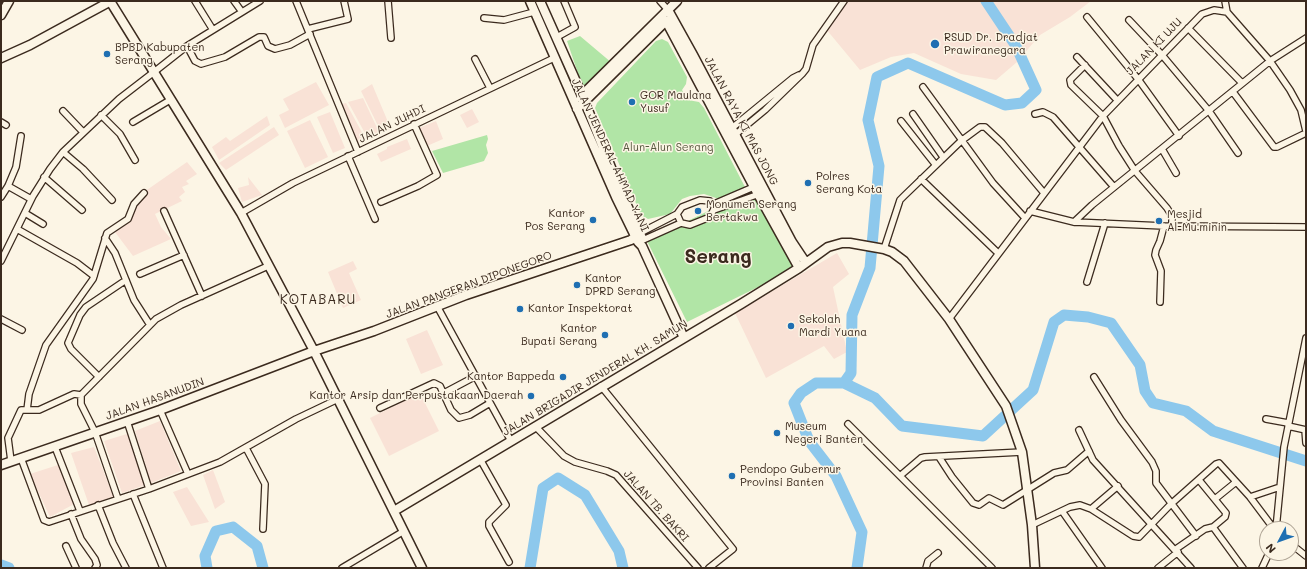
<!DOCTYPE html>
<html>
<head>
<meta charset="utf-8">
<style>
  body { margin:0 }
  #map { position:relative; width:1307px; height:569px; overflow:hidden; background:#fcf5e5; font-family:Mali,sans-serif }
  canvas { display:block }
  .frame { position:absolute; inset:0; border:2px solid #3b2a1e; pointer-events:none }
  .north { position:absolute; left:1259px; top:521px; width:40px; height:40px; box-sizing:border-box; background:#fcf5e5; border:1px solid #afa495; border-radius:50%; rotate:229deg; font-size:11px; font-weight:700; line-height:16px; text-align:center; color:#3b2a1e }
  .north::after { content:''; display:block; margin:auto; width:14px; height:18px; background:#1f6fb2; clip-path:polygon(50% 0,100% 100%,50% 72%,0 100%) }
</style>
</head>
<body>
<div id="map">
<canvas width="1307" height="569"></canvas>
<div class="frame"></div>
<div class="north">N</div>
</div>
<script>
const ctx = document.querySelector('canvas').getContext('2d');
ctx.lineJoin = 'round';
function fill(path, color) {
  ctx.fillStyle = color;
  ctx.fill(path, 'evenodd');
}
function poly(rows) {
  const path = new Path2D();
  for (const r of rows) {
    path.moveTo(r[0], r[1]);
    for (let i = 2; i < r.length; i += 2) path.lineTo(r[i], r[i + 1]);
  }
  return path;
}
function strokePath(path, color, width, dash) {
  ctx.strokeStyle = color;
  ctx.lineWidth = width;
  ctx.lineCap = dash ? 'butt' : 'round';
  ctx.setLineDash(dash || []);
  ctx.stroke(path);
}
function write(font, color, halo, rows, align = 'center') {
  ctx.font = font + ' Mali,sans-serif';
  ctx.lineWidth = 3;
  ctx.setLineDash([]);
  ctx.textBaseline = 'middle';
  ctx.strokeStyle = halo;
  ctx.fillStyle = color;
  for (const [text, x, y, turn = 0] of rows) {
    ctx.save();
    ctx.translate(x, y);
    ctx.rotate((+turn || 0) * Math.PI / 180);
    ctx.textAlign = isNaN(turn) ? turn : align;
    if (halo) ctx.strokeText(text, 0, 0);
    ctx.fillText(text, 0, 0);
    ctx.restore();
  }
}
fill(poly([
  [849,1,1091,1,1070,17,1040,35,1017,62,996,80,961,74,914,53,891,57,860,70,826,29],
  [316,82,329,105,285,128,279,115,289,110,283,99],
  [372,84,391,129,381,132,361,91],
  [363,98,379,132,367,137,348,102],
  [346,103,365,138,358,143,342,104],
  [472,109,479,122,467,128,460,115],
  [330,112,345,148,333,153,317,117],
  [267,116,270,125,219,160,212,147,226,137,230,141],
  [310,120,328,157,305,168,287,131],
  [436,121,443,139,427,146,419,128],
  [274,127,279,135,226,170,219,163],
  [407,139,411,149,381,162,377,154,387,149,387,147],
  [187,162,197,174,186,181,189,184,182,187,185,192,179,197,182,201,155,214,161,227,171,239,133,256,115,232,129,220,137,204,147,195,144,192],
  [248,177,262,195,242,202,238,188,249,185],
  [837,253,849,274,833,287,847,352,834,359,824,346,766,378,735,313],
  [353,261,357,269,349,273,361,300,343,308,328,272],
  [427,330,443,365,421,374,406,339],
  [420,393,439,431,389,456,370,418],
  [160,421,181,471,151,483,135,431],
  [130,433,148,484,122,493,104,441],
  [94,447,114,498,89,505,71,453],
  [61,464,76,503,50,517,30,474],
  [213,470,225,502,215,509,203,475],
  [187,487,209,522,191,526,173,492]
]), '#f9e2d6');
fill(poly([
  [580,36,612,63,583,88,567,41],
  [662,39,668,42,687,77,686,84,682,90,688,100,699,102,704,108,745,187,742,191,719,199,704,194,690,196,682,199,670,214,648,219,641,215,595,108,597,103,656,41],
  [487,135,488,139,486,145,488,153,484,161,443,173,432,151],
  [763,184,803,265,687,322,647,241]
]), '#b1e5a6');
strokePath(poly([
  [844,383,875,398,902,426,983,436,1033,390,1054,322,1064,315,1088,317,1111,323,1140,365,1145,391,1153,403,1186,411,1213,431,1306,461],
  [1,565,9,568],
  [207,568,205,556,216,531,233,527,257,546,263,568],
  [530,568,543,488,558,478,585,495,619,551,623,568],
  [857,568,862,532,836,476,809,441,794,403,801,393,816,383,844,383,851,373,852,315,870,268,879,166,868,120,877,77,908,63,1005,105,1022,103,1036,90,1016,46,986,1]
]), '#8dc8ec', 11);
const street = poly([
  [195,1,213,30],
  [234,1,242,12],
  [296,1,358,152],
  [388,1,391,38],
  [660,1,668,10],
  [1225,1,1227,12],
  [1087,17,1138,79,1179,136],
  [484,18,504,20,534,12],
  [1129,20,1162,55,1209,111,1238,153],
  [1188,28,1242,83],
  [308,29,348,19,344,1],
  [557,37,575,27,564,1],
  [187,46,195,61,201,64,225,57,259,37,264,37,268,46,275,49,290,45,310,34],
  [1077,57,1117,100],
  [475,59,490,88],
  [1085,65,1070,80,1071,85,1103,116,1119,146,1135,171,1167,208,1172,216,1172,225],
  [923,87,993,183,1025,218],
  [1233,92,1274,147,1277,147,1306,133],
  [63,111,83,132],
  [913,114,943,157],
  [1035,114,1043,112,1053,117,1114,187],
  [101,115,120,134,135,160],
  [901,121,935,164],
  [1,122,6,125],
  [133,122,170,100],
  [732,128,793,78,799,75],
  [736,134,765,110,802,74,806,69,813,45,844,1],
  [1162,149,1176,173],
  [63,152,83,169,112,200],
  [348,156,375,219],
  [44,177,82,210],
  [921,179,998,253],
  [8,186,31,199],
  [1,197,8,186,16,167,21,136],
  [381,202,418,186,437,175,414,124],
  [714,204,756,186],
  [714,210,762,193],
  [164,211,202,296],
  [1030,211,1074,222,1164,226,1306,227],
  [25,213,43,224],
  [241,213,293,183,554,58],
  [1074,222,1092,205,1270,61,1306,38],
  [17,229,77,263,94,276],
  [640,233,677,214,682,207,700,200,710,201,715,207,710,217,690,225,681,223,677,214],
  [105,238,115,253,134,300,150,325],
  [643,240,681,223],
  [884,249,900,200,904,196,961,141,980,127,985,127,1002,143,1044,193],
  [1,261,33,196,50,169,63,152,119,99,154,72,187,46,260,1],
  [140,274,184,255],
  [1087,282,1105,223],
  [1160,302,1161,271,1155,255,1156,250,1160,241,1164,226],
  [437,306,511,441],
  [1,319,22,330],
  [949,319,1103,116,1202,14,1214,10,1227,12,1270,61,1290,90,1301,110,1306,131],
  [99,377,71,349,68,343,80,315,86,307,126,280],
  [1094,377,1121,420,1152,462,1156,471,1156,483,1196,536],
  [601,386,733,549,709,568],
  [444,393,476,376],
  [380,408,434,383,440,386,451,410,459,418,470,415,490,403],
  [27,410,39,410,74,394,81,395],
  [160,410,188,474],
  [1266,419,1288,423],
  [127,421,149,489],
  [848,424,992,568],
  [535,426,564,456,575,462,607,471,616,475,698,568],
  [1288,426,1306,430],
  [1079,430,1093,460,1191,568],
  [1305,430,1306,443],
  [55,447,80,511],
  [246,448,265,484,263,529],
  [939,457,952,477,973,503,979,505,989,498,1003,505,1054,473,1067,470,1089,451],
  [21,458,44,520,49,522,149,489,220,462,296,419,338,399],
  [480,459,506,505,489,522,489,526,509,562],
  [11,461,8,438,21,410,27,410,29,394,46,345,93,279,107,233,128,219,134,204,144,193],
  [901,475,921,458,925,457,1022,452],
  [1199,480,1226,513,1225,517,1213,527],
  [133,494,163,568],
  [1250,497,1280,487],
  [118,499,95,432,81,404,81,395,156,319,181,305,268,266],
  [1215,499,1236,482],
  [98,505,113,543,126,568],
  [1091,509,1118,486],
  [1062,511,1102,568],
  [71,514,81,539,95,559,97,565,95,568],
  [1032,525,1070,507,1080,505,1091,509,1133,536,1139,537,1171,504,1216,464,1219,463,1250,497,1274,529],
  [1276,529,1284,447,1306,338],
  [1291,544,1306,556],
  [66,546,76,568],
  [1176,549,1205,529,1213,527,1243,568],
  [342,568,404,531],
  [926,568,928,561,938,553],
  [1158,568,1178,552],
  [1262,568,1269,553]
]);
const secondary = poly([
  [110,1,241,213,314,351,422,568],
  [530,1,616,197,638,242,642,246,684,338],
  [540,1,582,95,620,190,642,238],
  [668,10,693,55,792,242,806,263],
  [1,15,9,1],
  [1,58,30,45,111,1],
  [581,98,582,95,677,1],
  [577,109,666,21,754,187,799,268],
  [1,465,160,410,314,351,374,331,466,295,631,240,640,233],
  [394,511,741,304,799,268,828,247,842,243,850,243,884,249,892,252,904,261,949,319,1006,406,1022,452,1032,525,1035,568]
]);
strokePath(street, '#3b2a1e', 8);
strokePath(secondary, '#3b2a1e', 11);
strokePath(street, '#fcf5e5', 5.5);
strokePath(secondary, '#fcf5e5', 8);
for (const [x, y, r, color] of [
  [935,44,5,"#1f6fb2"],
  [107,54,4,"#1f6fb2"],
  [632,102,4,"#1f6fb2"],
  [808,183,4,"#1f6fb2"],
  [698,211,4,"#1f6fb2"],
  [593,220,4,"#1f6fb2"],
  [1159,221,4,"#1f6fb2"],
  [577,285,4,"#1f6fb2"],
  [520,309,4,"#1f6fb2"],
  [791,326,4,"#1f6fb2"],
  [605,335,4,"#1f6fb2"],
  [563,377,4,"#1f6fb2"],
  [531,396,4,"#1f6fb2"],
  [777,433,4,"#1f6fb2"],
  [732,476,4,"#1f6fb2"]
]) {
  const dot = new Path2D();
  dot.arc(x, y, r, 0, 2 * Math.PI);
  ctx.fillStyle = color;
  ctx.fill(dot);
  strokePath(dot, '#fcf5e5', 1.5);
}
write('11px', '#3b2a1e', '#fcf5e5', [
  ["RSUD Dr. Dradjat",944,38],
  ["Prawiranegara",944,51],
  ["BPBD Kabupaten",115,48],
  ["Serang",115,61],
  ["GOR Maulana",640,96],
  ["Yusuf",640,109],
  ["Polres",816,177],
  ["Serang Kota",816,190],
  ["Monumen Serang",706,205],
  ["Bertakwa",706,218],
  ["Kantor",585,214,"right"],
  ["Pos Serang",585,227,"right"],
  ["Mesjid",1167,215],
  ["Al-Mu'minin",1167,228],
  ["Kantor",585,279],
  ["DPRD Serang",585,292],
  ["Kantor Inspektorat",528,309],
  ["Sekolah",799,320],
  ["Mardi Yuana",799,333],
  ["Kantor",597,329,"right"],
  ["Bupati Serang",597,342,"right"],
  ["Kantor Bappeda",555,377,"right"],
  ["Kantor Arsip dan Perpustakaan Daerah",523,396,"right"],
  ["Museum",785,427],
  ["Negeri Banten",785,440],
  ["Pendopo Gubernur",740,470],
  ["Provinsi Banten",740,483]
], 'left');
write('11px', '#3b2a1e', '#fcf5e5', [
  ["JALAN KI UJU",1154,47,-46],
  ["JALAN RAYA KI MAS JONG",741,121,62],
  ["JALAN JUHDI",392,124,-26],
  ["JALAN JENDERAL AHMAD YANI",610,155,65],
  ["JALAN PANGERAN DIPONEGORO",469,285,-20],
  ["JALAN BRIGADIR JENDERAL KH. SAMUN",595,378,-31],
  ["JALAN HASANUDIN",155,399,-20],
  ["JALAN TB. BAKRI",656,506,48]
]);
write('11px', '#585940', '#fcf5e5', [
  ["Alun-Alun Serang",668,148]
]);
ctx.letterSpacing = '1px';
write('13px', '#3b2a1e', '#fcf5e5', [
  ["KOTABARU",318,300]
]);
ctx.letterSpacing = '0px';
write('bold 19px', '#3b2a1e', '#fcf5e5', [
  ["Serang",718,257]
]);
</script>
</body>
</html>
